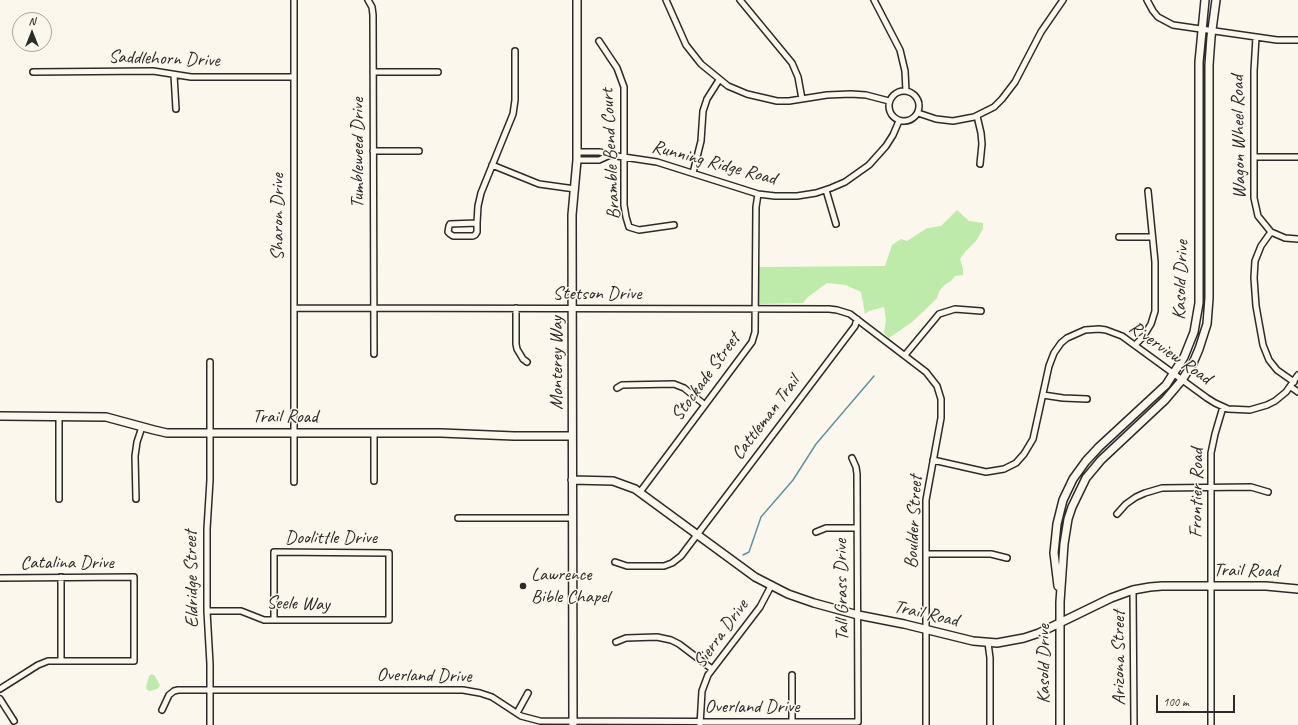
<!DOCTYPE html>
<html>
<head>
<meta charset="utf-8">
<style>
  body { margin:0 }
  #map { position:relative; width:1298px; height:725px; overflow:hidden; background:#fbf7ec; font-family:Caveat,sans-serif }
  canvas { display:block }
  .north { position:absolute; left:12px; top:12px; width:40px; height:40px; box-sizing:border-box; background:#fbf7ec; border:1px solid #a8a59f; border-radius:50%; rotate:0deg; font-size:11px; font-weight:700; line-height:16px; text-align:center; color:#2b2b2b }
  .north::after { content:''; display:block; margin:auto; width:14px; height:18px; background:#2b2b2b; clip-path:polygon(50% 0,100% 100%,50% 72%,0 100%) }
  .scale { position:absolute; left:1156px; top:695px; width:79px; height:18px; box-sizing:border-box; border:2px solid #2b2b2b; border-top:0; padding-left:5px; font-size:12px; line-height:14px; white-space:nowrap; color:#2b2b2b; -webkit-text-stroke:3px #fbf7ec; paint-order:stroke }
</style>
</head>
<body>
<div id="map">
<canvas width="1298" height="725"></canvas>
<div class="north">N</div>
<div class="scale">100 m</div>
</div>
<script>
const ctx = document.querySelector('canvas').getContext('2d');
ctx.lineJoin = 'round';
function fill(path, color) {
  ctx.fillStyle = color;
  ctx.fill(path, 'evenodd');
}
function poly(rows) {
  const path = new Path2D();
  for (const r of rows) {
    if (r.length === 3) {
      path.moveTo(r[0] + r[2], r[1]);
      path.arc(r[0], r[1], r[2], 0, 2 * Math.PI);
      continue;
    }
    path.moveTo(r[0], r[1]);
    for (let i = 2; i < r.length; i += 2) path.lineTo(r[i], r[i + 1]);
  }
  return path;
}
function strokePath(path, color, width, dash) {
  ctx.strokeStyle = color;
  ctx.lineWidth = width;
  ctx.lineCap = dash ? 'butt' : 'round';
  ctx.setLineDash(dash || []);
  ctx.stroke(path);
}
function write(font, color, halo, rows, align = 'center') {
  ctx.font = font + ' Caveat,sans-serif';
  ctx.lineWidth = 3;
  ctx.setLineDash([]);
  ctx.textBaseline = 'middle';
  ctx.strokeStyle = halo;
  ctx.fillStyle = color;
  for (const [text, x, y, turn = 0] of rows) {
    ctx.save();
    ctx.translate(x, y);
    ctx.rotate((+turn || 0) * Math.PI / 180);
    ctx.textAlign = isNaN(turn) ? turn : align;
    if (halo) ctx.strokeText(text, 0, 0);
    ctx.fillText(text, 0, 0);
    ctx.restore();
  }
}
fill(poly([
  [957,210,969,221,983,223,983,229,976,241,965,252,960,259,963,269,963,275,955,276,951,281,943,286,939,292,937,298,924,311,912,322,889,338,884,333,886,320,884,307,869,311,865,314,861,292,846,285,827,283,808,297,803,303,759,304,758,267,885,266,892,245,901,239,907,241,927,228,941,226],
  [152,674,155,676,160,685,157,689,150,691,147,690,146,687,149,676]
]), '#beeba9');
strokePath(poly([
  [743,555,749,552,761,517,793,480,816,444,874,376]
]), '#64929e', 1.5);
const street = poly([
  [294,0,294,482],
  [368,0,372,7,373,15,374,354],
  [666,0,686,45,701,64,728,86,747,94,777,101,789,101,827,95,851,94,866,95,889,101],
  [740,0,792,63,798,77,802,99],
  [874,0,900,50,905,71,906,91],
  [1147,0,1153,11,1158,17,1173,25,1277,40,1298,40],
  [1256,37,1254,71,1254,198,1258,216,1271,232,1261,246,1255,261,1254,278,1256,306,1263,345,1269,360,1277,370,1294,382],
  [599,41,617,68,624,87,624,205,626,217,629,227,639,230,674,225],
  [33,72,153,71,191,77,293,77],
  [373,72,438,72],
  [174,75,176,109],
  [904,106,15],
  [918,113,936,119,953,121,974,117,994,107,1002,99,1015,82,1041,32,1063,0],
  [977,116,981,133,982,144,980,164],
  [373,151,419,151],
  [577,152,600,152,610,155,657,162,758,194,775,196,797,196,816,193,831,188,845,182,869,165,886,146,893,135,899,121],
  [1254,157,1298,157],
  [577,160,599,160,610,155],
  [492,165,539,184,575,189],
  [693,173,701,141,703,111,707,99,719,80],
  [826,190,836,224],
  [477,223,450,224,449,226,448,232,450,234,453,236,473,236,475,235,477,232,477,223,478,206,481,193,513,114,515,100,515,51],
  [1271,232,1285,238,1298,239],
  [1119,237,1152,237],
  [294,308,829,309,837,310,850,314,926,372,937,386,941,399,941,418,926,500,926,725],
  [516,308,516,344,517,349,523,359,527,362],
  [1135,345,1143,337,1151,324,1155,311,1155,262,1148,191],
  [905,355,939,314,955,309,981,311],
  [210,362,210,480,207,529,207,611,210,664,210,725],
  [1291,387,1298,392],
  [617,388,622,385,674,384,684,388,705,405],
  [1043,395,1063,398,1087,399],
  [59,416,59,499],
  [933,460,986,472,1004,469,1016,463,1024,454,1033,439,1049,366,1054,353,1061,343,1067,338,1085,330,1099,329,1106,330,1122,336,1207,398,1215,403,1228,409,1250,410,1267,405,1275,401,1286,392,1298,375],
  [374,481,374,433],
  [640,492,752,342,755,332,756,207,758,194],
  [136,499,135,456,137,442,142,427],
  [1117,514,1126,504,1136,497,1145,493,1162,488,1251,487,1268,492],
  [458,518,572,518],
  [816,532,826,528,856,528],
  [926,554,991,554,1007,558],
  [615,562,627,566,664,566,672,563,681,556,855,326,857,319],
  [61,577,61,661],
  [0,578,134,577,134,661,48,661,38,665,0,689],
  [1133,590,1134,725],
  [207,611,241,611,264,620,389,620,389,553,274,552,274,620],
  [616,642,626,638,657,637,671,640,679,644,712,669],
  [988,643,990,658,990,725],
  [792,675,792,721],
  [0,699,14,721],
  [162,710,169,695,174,691,178,690,463,690,480,693,492,697,521,716,540,721,858,722,857,474,856,467,852,458],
  [517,713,528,693],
  [700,725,702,691,708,675,760,607,771,586],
  [1211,725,1211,453,1215,434,1223,407]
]);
const secondary = poly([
  [0,416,106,417,154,430,167,433,441,433,514,436,572,436],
  [572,480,613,481,635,489,755,577,788,594,814,603,858,615,904,624,973,641,997,643,1024,638,1039,633,1111,598,1133,590,1150,587,1162,586,1266,586,1298,589],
  [1058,586,1054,553,1057,524,1063,500,1073,479,1086,461,1099,447,1166,385,1184,357,1194,332,1199,303,1199,62,1205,0],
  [573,725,572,215,577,160,577,0],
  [1060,725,1060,602,1064,544,1068,519,1072,507,1086,478,1101,460,1165,400,1182,380,1193,363,1199,349,1207,324,1209,298,1209,65,1211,37,1216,0]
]);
strokePath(street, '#2b2b2b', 8);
strokePath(secondary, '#2b2b2b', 10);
strokePath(street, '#fbf7ec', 5);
strokePath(secondary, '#fbf7ec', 7);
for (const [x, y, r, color] of [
  [523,586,4,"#2b2b2b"]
]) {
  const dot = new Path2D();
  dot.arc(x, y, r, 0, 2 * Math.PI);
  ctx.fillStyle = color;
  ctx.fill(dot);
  strokePath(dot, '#fbf7ec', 1.5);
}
write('19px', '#2b2b2b', '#fbf7ec', [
  ["Saddlehorn Drive",164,59,2],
  ["Wagon Wheel Road",1239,137,-91],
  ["Tumbleweed Drive",358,153,-90],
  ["Bramble Bend Court",611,154,-93],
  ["Running Ridge Road",714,163,15],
  ["Sharon Drive",278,217,-90],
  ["Kasold Drive",1181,280,-88],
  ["Stetson Drive",597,294],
  ["Riverview Road",1170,353,35],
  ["Monterey Way",557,363,-90],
  ["Stockade Street",706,377,-54],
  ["Trail Road",285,417],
  ["Cattleman Trail",766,418,-53],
  ["Frontier Road",1197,493,-89],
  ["Boulder Street",914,522,-87],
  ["Doolittle Drive",331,538],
  ["Catalina Drive",67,563],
  ["Trail Road",1246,571,1],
  ["Eldridge Street",192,579,-91],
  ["Tall Grass Drive",842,590,-91],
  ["Seele Way",298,604,2],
  ["Trail Road",926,614,13],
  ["Sierra Drive",721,634,-54],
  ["Arizona Street",1119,658,-90],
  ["Kasold Drive",1044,664,-90],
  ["Overland Drive",424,676,1],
  ["Overland Drive",752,707]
]);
write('19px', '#2b2b2b', '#fbf7ec', [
  ["Lawrence",531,575],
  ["Bible Chapel",531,597]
], 'left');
</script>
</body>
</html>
